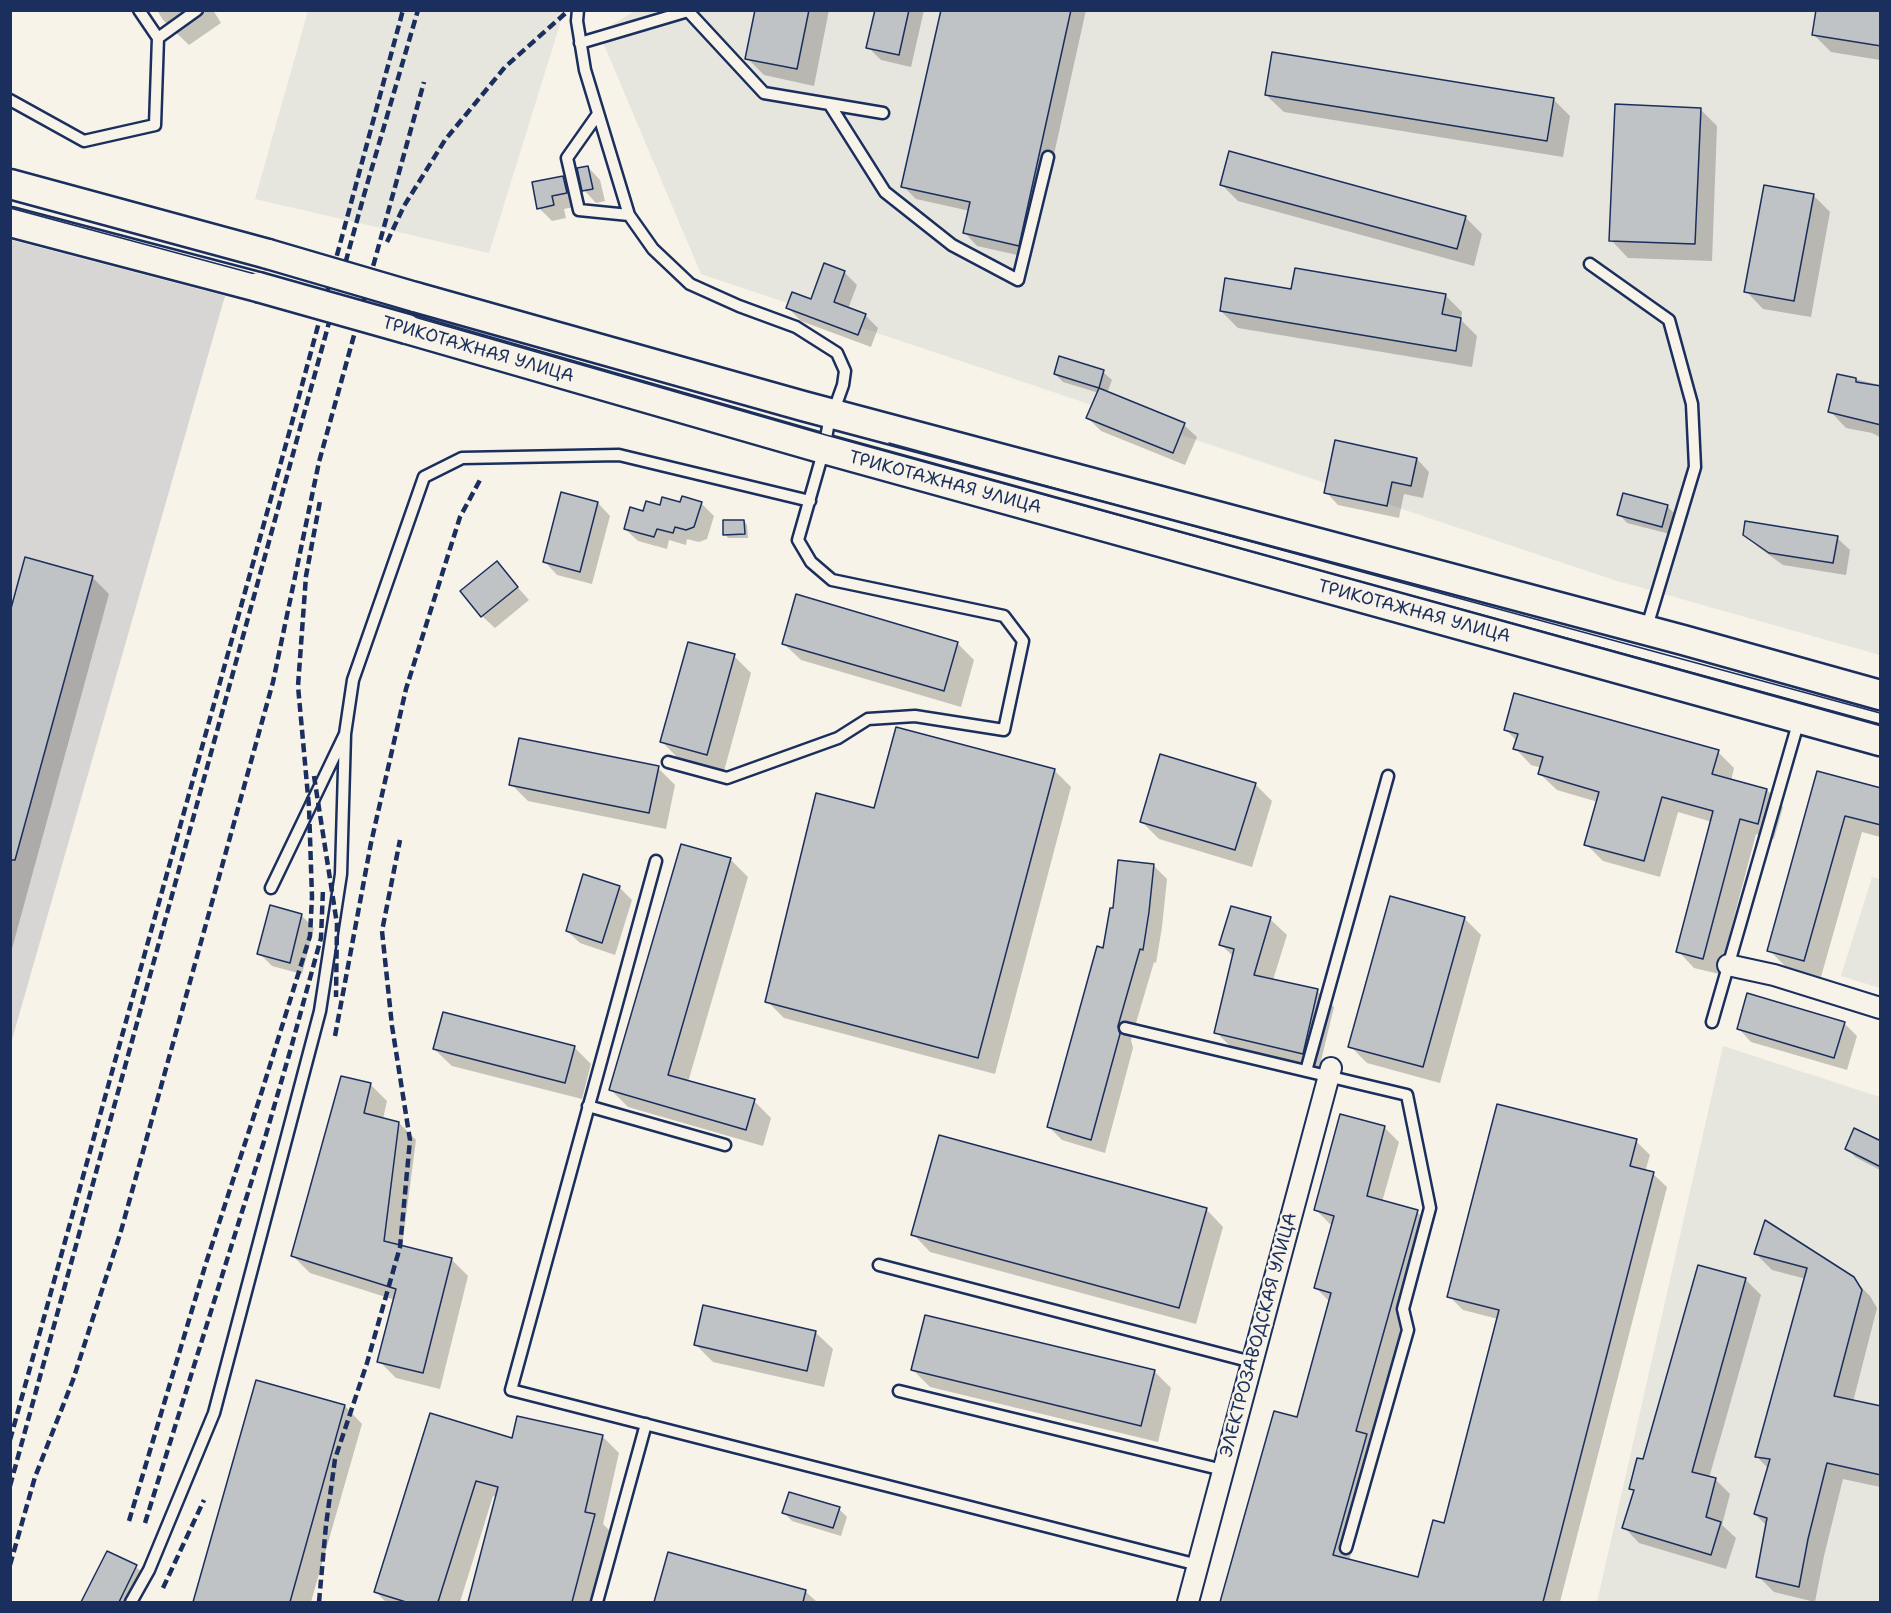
<!DOCTYPE html>
<html>
<head>
<meta charset="utf-8">
<style>
  body { margin:0 }
  #map { position:relative; width:1891px; height:1613px; overflow:hidden; background:#f7f3e8; font-family:"Shantell Sans",sans-serif }
  canvas { display:block }
  .frame { position:absolute; inset:0; border:12px solid #1b2f5e; pointer-events:none }
</style>
</head>
<body>
<div id="map">
<canvas width="1891" height="1613"></canvas>
<div class="frame"></div>
</div>
<script>
const ctx = document.querySelector('canvas').getContext('2d');
ctx.lineJoin = 'round';
function fill(path, color) {
  ctx.fillStyle = color;
  ctx.fill(path, 'evenodd');
}
function poly(rows) {
  const path = new Path2D();
  for (const r of rows) {
    path.moveTo(r[0], r[1]);
    for (let i = 2; i < r.length; i += 2) path.lineTo(r[i], r[i + 1]);
  }
  return path;
}
function strokePath(path, color, width, dash) {
  ctx.strokeStyle = color;
  ctx.lineWidth = width;
  ctx.lineCap = dash ? 'butt' : 'round';
  ctx.setLineDash(dash || []);
  ctx.stroke(path);
}
function write(font, color, halo, rows, align = 'center') {
  ctx.font = font + ' "Shantell Sans",sans-serif';
  ctx.lineWidth = 5;
  ctx.setLineDash([]);
  ctx.textBaseline = 'middle';
  ctx.strokeStyle = halo;
  ctx.fillStyle = color;
  for (const [text, x, y, turn = 0] of rows) {
    ctx.save();
    ctx.translate(x, y);
    ctx.rotate((+turn || 0) * Math.PI / 180);
    ctx.textAlign = isNaN(turn) ? turn : align;
    if (halo) ctx.strokeText(text, 0, 0);
    ctx.fillText(text, 0, 0);
    ctx.restore();
  }
}
fill(poly([
  [636,10,1880,11,1880,655,1614,580,701,274,599,33],
  [308,11,564,11,489,253,255,199],
  [1872,877,1880,879,1880,988,1841,976],
  [1723,1046,1880,1097,1880,1602,1597,1602]
]), '#e6e5de');
fill(poly([
  [11,240,225,296,11,1043]
]), '#d7d6d4');
fill(poly([
  [157,10,213,10,221,23,189,45,163,20],
  [757,10,829,10,814,86,764,75,747,58],
  [876,10,924,10,911,67,881,60,868,47],
  [939,10,1086,10,1031,258,977,246,965,233,970,211,916,199,903,186,942,11],
  [1880,10,1880,60,1831,52,1813,34],
  [1266,95,1553,99,1570,116,1563,157,1284,112],
  [1700,109,1717,126,1712,261,1628,258,1611,240],
  [588,167,600,180,605,201,596,203,584,190],
  [563,177,576,190,579,206,564,209,566,218,552,221,539,208],
  [1221,184,1465,217,1482,234,1474,266,1238,201],
  [1813,195,1830,212,1811,317,1763,309,1746,291],
  [844,272,857,285,848,309,865,315,878,328,871,347,801,321,788,308,812,301],
  [1292,290,1445,295,1462,312,1461,320,1477,336,1472,367,1238,328,1221,311],
  [1103,372,1112,380,1107,393,1184,425,1197,437,1185,465,1101,431,1088,418,1099,393,1063,382,1055,374],
  [1838,375,1880,385,1880,437,1872,433,1846,428,1830,411],
  [1417,459,1429,472,1423,498,1404,494,1399,518,1338,505,1326,492],
  [598,503,610,516,592,584,557,575,545,562],
  [701,503,714,516,707,539,699,542,687,539,686,545,669,540,667,549,638,541,625,529,644,513,661,507],
  [1667,506,1675,514,1670,534,1627,523,1619,514],
  [744,521,747,525,748,538,728,538,725,534],
  [1745,534,1837,538,1850,550,1846,575,1783,565,1758,547],
  [496,563,529,600,495,628,482,616],
  [92,577,109,594,10,956,10,617],
  [783,643,957,643,974,660,961,707,801,660],
  [734,656,751,673,724,771,679,759,662,742],
  [1505,729,1718,752,1734,768,1731,781,1767,790,1783,807,1774,839,1756,834,1719,974,1694,968,1678,951,1712,822,1678,812,1660,877,1603,861,1586,844,1598,802,1557,790,1540,774,1542,768,1531,765,1515,748,1517,741],
  [658,768,675,785,666,829,528,801,511,784],
  [1054,770,1071,787,995,1074,784,1018,767,1001,875,810],
  [1818,773,1880,790,1880,837,1862,832,1821,977,1786,967,1769,950],
  [1255,784,1272,801,1252,867,1159,839,1142,822],
  [730,859,748,877,688,1082,754,1101,771,1118,763,1146,628,1107,611,1090],
  [1153,865,1167,879,1162,927,1156,963,1154,962,1131,1040,1133,1048,1105,1153,1062,1140,1049,1127,1105,950,1115,910],
  [619,887,632,900,615,955,580,943,567,931],
  [301,915,314,928,302,974,272,966,259,953],
  [1464,918,1481,935,1440,1083,1367,1063,1350,1046],
  [1270,919,1287,935,1273,980,1317,991,1334,1007,1319,1069,1232,1048,1216,1032,1234,957,1221,945],
  [1844,1023,1857,1036,1847,1070,1751,1042,1739,1029],
  [574,1047,591,1064,582,1099,452,1066,434,1049],
  [370,1084,387,1101,383,1119,399,1123,416,1140,402,1247,451,1259,468,1276,440,1389,396,1378,379,1361,395,1300,310,1273,293,1256],
  [1341,1116,1385,1128,1399,1142,1382,1202,1417,1212,1431,1226,1371,1440,1380,1449,1349,1561,1419,1579,1445,1525,1498,1319,1463,1310,1449,1296,1636,1141,1650,1155,1645,1172,1653,1174,1667,1187,1560,1602,1222,1602,1275,1413,1298,1419,1329,1301,1315,1287,1333,1225,1330,1224,1316,1210],
  [1880,1142,1880,1170,1855,1157,1847,1148],
  [1206,1209,1223,1227,1196,1324,930,1252,913,1234],
  [1756,1254,1853,1279,1870,1296,1877,1308,1853,1402,1880,1408,1880,1487,1843,1479,1824,1556,1815,1602,1774,1592,1758,1576,1767,1526,1755,1514,1769,1469,1756,1456,1806,1279,1772,1270],
  [1699,1267,1746,1280,1761,1295,1709,1478,1715,1479,1730,1494,1722,1525,1736,1538,1726,1569,1639,1543,1624,1527,1635,1492,1631,1488,1644,1461],
  [815,1332,833,1349,824,1387,713,1362,696,1345],
  [913,1370,1154,1371,1171,1388,1158,1442,930,1387],
  [257,1382,345,1406,362,1424,311,1602,194,1602],
  [430,1415,513,1440,602,1436,619,1453,603,1524,611,1532,593,1602,470,1602,497,1497,493,1496,460,1602,386,1602,376,1592],
  [839,1509,847,1517,841,1536,792,1521,784,1513],
  [107,1553,136,1567,149,1579,138,1602,83,1602],
  [669,1554,805,1591,817,1602,656,1602]
]), '#0003');
const building = poly([
  [755,10,809,10,797,69,745,59,755,10],
  [875,10,909,10,899,55,866,48,875,10],
  [941,10,1071,10,1019,246,963,233,970,202,901,187,941,10],
  [1816,10,1881,10,1881,46,1812,35,1816,10],
  [1272,52,1554,98,1547,141,1265,95,1272,52],
  [1615,104,1701,108,1695,244,1609,241,1615,104],
  [1229,151,1466,216,1457,249,1220,185,1229,151],
  [588,166,593,189,582,191,577,168,588,166],
  [563,176,567,193,552,196,554,205,537,209,532,182,563,176],
  [1764,185,1814,194,1794,301,1744,292,1764,185],
  [824,263,845,271,834,302,866,314,858,335,786,308,792,292,811,299,824,263],
  [1295,268,1446,294,1442,314,1461,318,1456,351,1220,311,1225,278,1291,289,1295,268],
  [1059,356,1104,370,1099,388,1054,374,1059,356],
  [1837,374,1856,378,1856,382,1881,386,1881,425,1828,412,1837,374],
  [1099,388,1185,423,1173,453,1086,418,1099,388],
  [1335,440,1417,458,1411,486,1392,482,1387,506,1324,493,1335,440],
  [561,492,598,502,580,572,543,562,561,492],
  [1623,493,1668,505,1662,527,1617,515,1623,493],
  [682,496,702,502,694,527,686,530,675,527,673,533,657,529,654,537,624,529,630,507,643,511,646,501,660,505,662,497,680,502,682,496],
  [723,520,744,520,745,534,723,535,723,520],
  [1745,521,1838,536,1833,563,1769,553,1743,535,1745,521],
  [25,557,93,576,15,860,10,860,10,612,25,557],
  [497,561,518,587,481,617,460,591,497,561],
  [796,594,958,642,944,691,782,644,796,594],
  [688,642,735,654,707,755,660,742,688,642],
  [1514,693,1719,750,1712,774,1767,789,1758,824,1740,819,1703,959,1676,952,1713,811,1662,797,1644,861,1584,845,1599,792,1538,774,1543,757,1513,749,1518,734,1504,730,1514,693],
  [896,727,1055,769,978,1058,765,1002,816,793,874,808,896,727],
  [519,738,659,766,649,813,509,785,519,738],
  [1160,754,1256,783,1235,850,1140,822,1160,754],
  [1817,771,1881,788,1881,825,1845,816,1804,961,1767,951,1817,771],
  [681,844,731,858,668,1075,755,1099,746,1130,609,1090,681,844],
  [1118,860,1154,864,1149,912,1143,950,1140,949,1118,1026,1120,1034,1091,1140,1047,1127,1097,946,1103,948,1110,908,1113,908,1118,860],
  [583,874,620,886,602,943,566,931,583,874],
  [1390,896,1465,917,1423,1067,1348,1047,1390,896],
  [270,905,302,914,290,963,257,954,270,905],
  [1231,906,1271,917,1254,975,1318,989,1303,1054,1214,1033,1234,949,1219,945,1231,906],
  [1747,993,1845,1022,1834,1058,1737,1029,1747,993],
  [443,1012,575,1046,565,1083,433,1049,443,1012],
  [341,1076,371,1083,364,1113,399,1122,384,1241,452,1258,423,1373,377,1362,396,1289,291,1256,341,1076],
  [1497,1104,1637,1139,1630,1166,1654,1172,1543,1602,1220,1602,1274,1411,1297,1417,1331,1293,1314,1288,1334,1216,1314,1210,1340,1114,1385,1126,1367,1196,1418,1210,1356,1431,1367,1434,1333,1555,1418,1577,1433,1520,1444,1523,1499,1310,1447,1297,1497,1104],
  [1854,1128,1881,1141,1881,1167,1845,1149,1854,1128],
  [939,1135,1207,1208,1179,1308,911,1235,939,1135],
  [1765,1220,1854,1277,1862,1290,1834,1396,1881,1406,1881,1475,1827,1463,1808,1539,1799,1587,1756,1577,1767,1518,1754,1514,1770,1459,1755,1457,1807,1268,1754,1254,1765,1220],
  [1698,1265,1746,1278,1692,1472,1716,1478,1706,1517,1721,1522,1711,1555,1622,1528,1634,1490,1629,1489,1637,1458,1643,1459,1698,1265],
  [703,1305,816,1331,807,1371,694,1345,703,1305],
  [925,1315,1155,1370,1141,1426,911,1370,925,1315],
  [256,1380,345,1405,290,1602,193,1602,256,1380],
  [430,1413,512,1438,517,1416,603,1435,585,1512,595,1514,572,1602,468,1602,498,1487,476,1481,438,1602,406,1602,374,1592,430,1413],
  [789,1492,840,1507,833,1528,782,1513,789,1492],
  [107,1551,137,1565,119,1602,81,1602,107,1551],
  [668,1552,806,1590,803,1602,654,1602,668,1552]
]);
fill(building, '#c0c3c5');
strokePath(building, '#1b2f5e', 1.5);
const service = poly([
  [139,10,158,38,197,10],
  [578,10,577,21,585,70,629,215,653,249,690,284,739,306,796,327,837,353,845,371,843,385,828,427,824,449,798,540,811,562,832,580,1004,616,1023,641,1004,730,915,716,868,719,838,738,727,778,668,762],
  [580,43,688,11,764,93,883,113],
  [10,100,84,141,155,125,158,38],
  [830,105,885,192,952,245,1018,280,1048,157],
  [598,114,567,158,579,210,629,215],
  [1590,264,1669,320,1692,404,1695,467,1646,630],
  [656,861,511,1390,1198,1565],
  [271,888,345,734,353,680,424,477,462,458,619,455,810,501],
  [1712,1022,1799,720],
  [1125,1028,1407,1095,1430,1208,1403,1309,1408,1330,1346,1548],
  [1306,1071,1388,776],
  [588,1106,725,1145],
  [879,1265,1252,1362],
  [899,1391,1223,1470],
  [131,1602,149,1570,214,1413,320,1011,341,874,345,734],
  [597,1602,646,1424]
]);
const minor = poly([
  [1728,965,1774,975,1880,1008],
  [1188,1602,1331,1068]
]);
const secondary = poly([
  [10,184,268,254],
  [10,222,258,287],
  [415,297,803,406,1683,640,1880,695],
  [407,329,824,449,1880,741]
]);
strokePath(service, '#1b2f5e', 15);
strokePath(minor, '#1b2f5e', 24);
strokePath(secondary, '#1b2f5e', 33);
strokePath(service, '#f7f3e8', 10);
strokePath(minor, '#f7f3e8', 20);
strokePath(secondary, '#f7f3e8', 28);
strokePath(poly([
  [10,208,411,316,826,435,1880,724],
  [889,443,1880,713]
]), '#1b2f5e', 1.5);
strokePath(poly([
  [387,242,404,206,445,140,505,67,569,10],
  [314,776,337,924,336,997],
  [335,1036,371,843,406,689,460,517,480,480],
  [10,1440,291,426,403,10],
  [10,1486,364,195,418,10],
  [129,1521,206,1263,262,1091,310,936,312,897,309,807,298,686,306,576,320,501],
  [145,1523,265,1138,291,1048,321,938,323,889],
  [10,1565,35,1477,73,1380,121,1231,273,682,319,462,424,82],
  [163,1588,204,1500],
  [319,1602,326,1525,335,1459,367,1363,400,1247,410,1140,392,1026,382,931,400,840]
]), '#1b2f5e', 4.5, [9, 4.5]);
const secondaryBridge = poly([
  [268,254,415,297],
  [258,287,407,329]
]);
strokePath(secondaryBridge, '#1b2f5e', 33, []);
strokePath(secondaryBridge, '#f7f3e8', 28);
write('18px', '#1b2f5e', '#f7f3e8', [
  ["ТРИКОТАЖНАЯ УЛИЦА",478,350,16],
  ["ТРИКОТАЖНАЯ УЛИЦА",945,483,15],
  ["ТРИКОТАЖНАЯ УЛИЦА",1414,612,15],
  ["ЭЛЕКТРОЗАВОДСКАЯ УЛИЦА",1259,1335,-75]
]);
</script>
</body>
</html>
